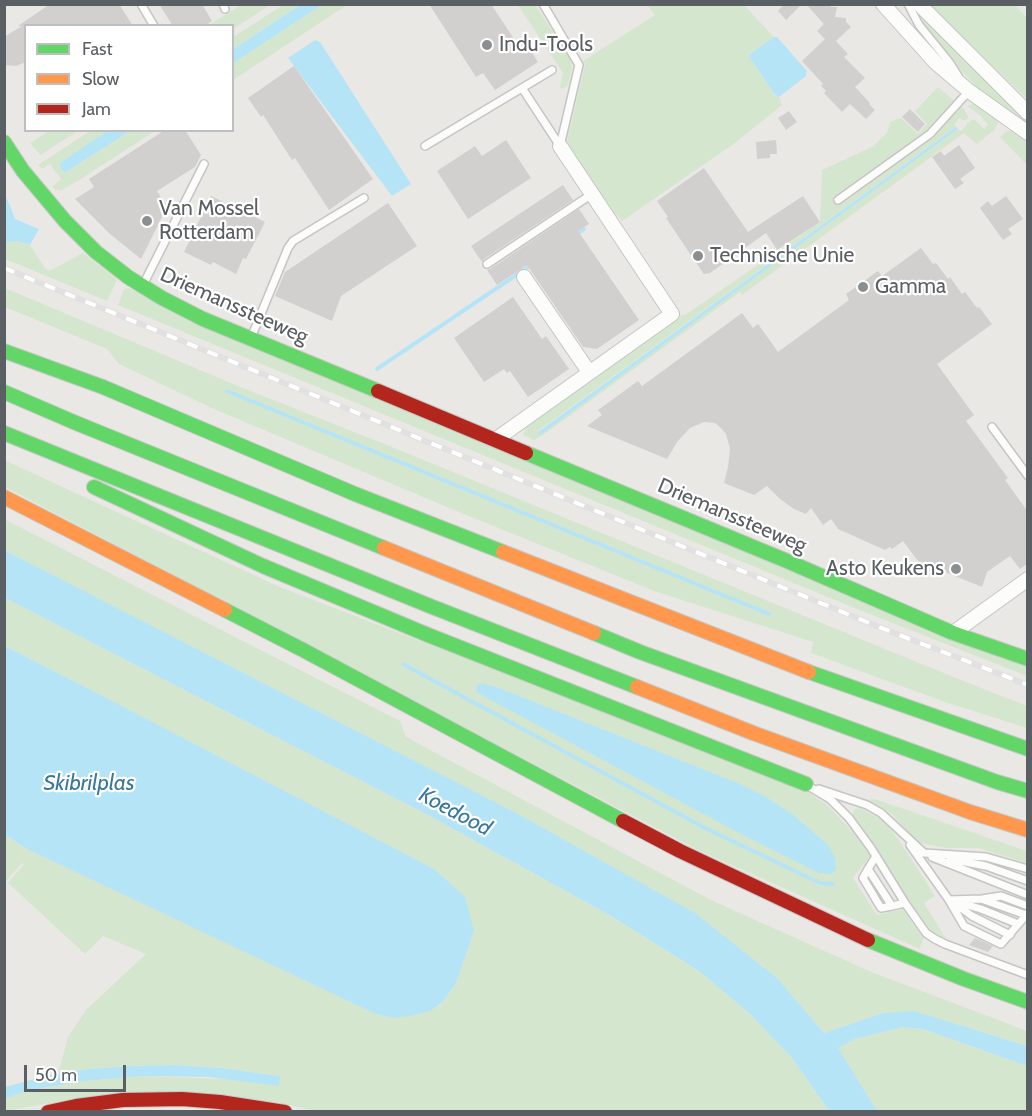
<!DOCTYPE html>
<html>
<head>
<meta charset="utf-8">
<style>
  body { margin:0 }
  #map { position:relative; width:1032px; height:1116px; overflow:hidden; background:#eae8e4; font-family:Cabin,sans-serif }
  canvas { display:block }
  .frame { position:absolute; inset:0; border:6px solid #5a5f63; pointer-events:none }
  .legend { position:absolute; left:24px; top:24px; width:210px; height:108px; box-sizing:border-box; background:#fff; border:2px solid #bdbfc1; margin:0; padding:8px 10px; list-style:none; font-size:18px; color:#5a5f63 }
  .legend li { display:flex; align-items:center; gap:12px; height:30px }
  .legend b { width:30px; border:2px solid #bdbfc1 }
  .scale { position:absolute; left:24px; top:1065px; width:102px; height:27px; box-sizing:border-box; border:3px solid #5a5f63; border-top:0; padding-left:8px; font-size:18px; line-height:21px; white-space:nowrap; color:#5a5f63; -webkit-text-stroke:4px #fff; paint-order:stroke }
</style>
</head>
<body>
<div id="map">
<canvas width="1032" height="1116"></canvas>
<div class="frame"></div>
<ul class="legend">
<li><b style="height:8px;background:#63d668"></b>Fast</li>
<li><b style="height:8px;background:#ff974d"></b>Slow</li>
<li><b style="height:8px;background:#b3261e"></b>Jam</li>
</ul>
<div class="scale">50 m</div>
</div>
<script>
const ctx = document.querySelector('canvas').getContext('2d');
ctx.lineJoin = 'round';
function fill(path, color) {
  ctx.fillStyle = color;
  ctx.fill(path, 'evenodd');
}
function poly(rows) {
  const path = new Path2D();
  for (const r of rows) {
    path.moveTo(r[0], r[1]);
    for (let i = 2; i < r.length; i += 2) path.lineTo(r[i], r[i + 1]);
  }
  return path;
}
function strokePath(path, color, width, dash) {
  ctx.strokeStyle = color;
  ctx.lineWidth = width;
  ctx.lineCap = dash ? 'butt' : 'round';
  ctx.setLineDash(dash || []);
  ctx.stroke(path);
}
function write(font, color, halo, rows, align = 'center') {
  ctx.font = font + ' Cabin,sans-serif';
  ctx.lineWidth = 4.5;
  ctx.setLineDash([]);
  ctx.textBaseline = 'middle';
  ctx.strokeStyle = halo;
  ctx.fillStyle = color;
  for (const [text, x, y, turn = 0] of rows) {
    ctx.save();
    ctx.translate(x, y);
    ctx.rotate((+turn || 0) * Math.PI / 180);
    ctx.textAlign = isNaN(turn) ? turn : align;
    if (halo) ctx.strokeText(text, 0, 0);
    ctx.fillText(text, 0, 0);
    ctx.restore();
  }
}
fill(poly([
  [241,5,270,5,233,29,232,26,209,25],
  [283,5,300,5,233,49,233,37],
  [322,5,347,5,233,80,232,63],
  [518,5,535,5,571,59,572,69,568,85,562,89,560,88,563,73],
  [647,5,744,5,774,37,750,54,749,57,776,96,779,97,782,105,735,143,622,221,617,215,613,213,568,148,567,141,585,65,583,61,655,15],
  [928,5,1015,5,1027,18,1027,99],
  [925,19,1027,119,1027,129,980,91,958,67,922,21],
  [938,87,964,109,968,116,968,118,964,121,960,118,954,125,956,127,538,431,540,434,958,129,961,131,967,125,967,123,974,119,984,129,988,125,981,116,967,106,973,104,987,109,998,117,999,121,994,130,977,144,964,133,742,295,740,292,543,435,534,440,523,435,526,427,682,315,685,315,820,222,822,170,872,147,887,133,890,122,901,118,918,134,927,124,915,111],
  [1012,130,1018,132,1027,139,1027,165,1000,137,1007,131],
  [49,131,49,130,78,131,40,155,30,143],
  [90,131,109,131,60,163,66,172,130,131,155,131,76,182,60,191,54,189,53,186,61,179,50,164,42,169,38,165],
  [4,241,7,242,17,241,30,245,45,268,49,271,83,253,112,275,117,280,107,301,5,259],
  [5,288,238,386,387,445,956,678,1027,706,1027,728,945,702,811,653,813,642,654,591,454,510,214,409,119,364,107,349,5,307],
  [129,288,1027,666,1027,676,857,609,118,305,124,289],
  [4,460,280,587,804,789,828,806,860,840,870,856,853,878,877,915,903,909,919,932,924,938,920,947,920,949,698,850,5,487],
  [4,519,400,721,406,737,711,900,869,971,1027,1031,1027,1046,972,1029,883,1013,824,1033,778,979,5,550],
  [5,598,426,814,611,916,699,971,750,1014,792,1058,829,1111,319,1112,277,1102,72,1099,5,1111,5,1099,26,1091,84,1081,145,1076,227,1079,280,1076,222,1068,175,1065,131,1066,87,1069,58,1074,68,1037,86,1010,146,954,103,936,85,954,8,883,24,864,22,863,5,882,5,835,27,849,394,1018,421,1013,440,1005,443,1002,456,983,474,931,87,688,5,646],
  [875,799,1027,851,1027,863,978,848,946,848,924,844,917,841,892,814,881,807,865,800],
  [859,807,878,818,886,824,899,840,935,896,924,903,946,939,931,930,918,915,871,840,853,816,853,813,854,810],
  [903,1027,923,1029,1027,1066,1027,1111,958,1112,948,1110,940,1112,877,1111,837,1048,855,1039]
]), '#d5e6cf');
fill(poly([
  [300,5,322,5,233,63,233,49],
  [774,37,777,37,807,71,806,76,779,97,776,96,749,57,750,54],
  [315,40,320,42,411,184,392,196,288,58],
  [956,127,958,129,540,435,538,432],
  [109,130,130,131,66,172,63,171,60,166,60,163],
  [5,195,11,208,15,219,39,229,30,245,17,241,7,242,5,241],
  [4,550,516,813,695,913,778,979,824,1033,883,1013,914,1011,1027,1046,1027,1066,923,1029,903,1027,855,1039,838,1048,877,1111,829,1111,792,1058,750,1014,699,971,611,916,426,814,5,598],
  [5,646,87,688,434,869,465,897,474,931,456,983,443,1002,430,1011,409,1016,394,1018,376,1014,27,849,5,835],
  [483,683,504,690,740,784,766,797,792,814,828,845,835,857,836,869,832,874,819,873,739,833,476,692,477,685],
  [175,1065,222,1068,280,1076,279,1086,209,1077,145,1076,84,1081,26,1091,5,1099,5,1087,46,1076,87,1069,131,1066]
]), '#b6e4f7');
strokePath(poly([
  [576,234,584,229],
  [377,369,531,265],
  [227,391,769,614],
  [403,664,705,828,820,883,833,884]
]), '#b6e4f7', 4);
fill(poly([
  [50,4,119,4,133,26,26,26,26,62,16,66,4,65,4,37,22,26,18,26],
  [159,4,202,4,212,21,205,26,173,26],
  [429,4,491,4,520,48,526,43,538,62,495,90,483,73,476,77],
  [784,4,802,4,786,20,778,11],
  [806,4,829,4,831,7,837,7,835,17,846,18,846,22,851,27,836,41,848,54,844,57,865,78,855,87,870,103,869,104,875,110,866,119,850,104,842,112,824,93,826,91,821,86,823,84,802,61,825,39,817,31,824,24],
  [294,66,373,179,329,210,295,158,292,160,263,115,261,117,248,98],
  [910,109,925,124,918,132,902,117],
  [789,111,797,122,786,130,778,118],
  [165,130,185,130,201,155,195,167,157,191,167,207,141,259,110,234,75,199,94,187,89,179],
  [506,140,531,178,468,219,437,171,475,146,482,156],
  [776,140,777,154,770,154,770,158,757,159,756,142],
  [959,145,975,168,960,179,964,183,955,189,932,157,941,151,944,156],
  [704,168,748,232,803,196,820,222,777,250,766,233,710,273,704,274,703,273,666,218,668,217,657,201],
  [563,185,573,200,484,259,482,262,471,246],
  [211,196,265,222,246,259,243,258,236,274,213,262,211,265,184,252],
  [1006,196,1023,219,1008,229,1012,234,1003,240,980,208,988,201,992,206],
  [388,203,417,246,341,296,332,321,275,296,285,272],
  [579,209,589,224,578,231,639,320,597,349,583,347,527,265,497,285,487,270,490,269],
  [921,248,933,264,936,263,948,279,950,277,962,294,965,292,977,308,979,307,992,324,937,364,974,415,966,421,1008,478,1005,480,1028,512,1028,563,1020,569,1010,556,987,572,982,587,918,561,903,541,892,549,890,547,885,550,838,529,831,519,823,525,811,508,806,514,794,509,780,499,767,486,754,495,724,483,728,467,730,449,726,434,721,428,715,423,704,422,690,428,677,442,667,459,587,426,602,415,598,410,638,381,642,386,742,313,753,328,758,324,778,352,849,300,846,294,878,271,882,276],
  [513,297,542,339,546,336,569,369,528,397,510,371,507,373,504,369,484,382,454,338],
  [975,938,993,946,988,952,969,945]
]), '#d2d0ce');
const lane = poly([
  [141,4,154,26],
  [223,4,225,9],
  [543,4,579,65,560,146],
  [908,4,919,25,949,62,958,76],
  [522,88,560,146],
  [425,146,552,70],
  [838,200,930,134,969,91,968,90],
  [487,264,592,194],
  [143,285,204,164],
  [251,338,288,248,293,241,364,198],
  [992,427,1028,476],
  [810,787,830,799,849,818,871,848,905,903,926,933,935,939,945,944,1028,975],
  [819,789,867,805,881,813,924,853,986,857,1028,869],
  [910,845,949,900,964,926,1001,944,1028,913],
  [876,856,868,869,892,906,905,903],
  [932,857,1028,895],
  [950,859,986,866,1028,881],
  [868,869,863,878,881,908,892,906],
  [949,900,982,899,1001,896,1028,906],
  [984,900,1026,915],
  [957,902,981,909,1018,924],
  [954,903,972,916,1010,935]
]);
const street = poly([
  [883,4,936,63,969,91,1028,133],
  [919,4,1028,113],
  [524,277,589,372],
  [495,440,672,314,560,146],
  [953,633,1028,579]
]);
const fast = poly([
  [4,142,23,171,65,221,96,252,128,277,162,298,203,319,378,391],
  [4,351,103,387,355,494,503,552],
  [4,392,76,423,384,548],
  [4,433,430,606,637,687],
  [526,453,787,561,953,633,1028,659],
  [94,487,263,566,428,635,806,784],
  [225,610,303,650,623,821],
  [594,633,640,652,997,782,1028,791],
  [809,672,1028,749],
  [868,940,964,979,1028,1002]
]);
const slow = poly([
  [4,497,225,610],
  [384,548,594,633],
  [503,552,809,672],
  [637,687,753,733,970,812,1028,830]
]);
const jam = poly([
  [378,391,526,453],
  [623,821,680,851,868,940],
  [48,1112,76,1106,123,1100,182,1099,220,1102,285,1112]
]);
strokePath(lane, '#c5c5c5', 10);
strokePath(street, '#c5c5c5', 16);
strokePath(fast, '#c6c7c6', 16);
strokePath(slow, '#c6c7c6', 16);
strokePath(jam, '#c6c7c6', 16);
strokePath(lane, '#fcfcfb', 7);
strokePath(street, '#fcfcfb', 14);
strokePath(fast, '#63d668', 14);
strokePath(slow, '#ff974d', 14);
strokePath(jam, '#b3261e', 14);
const rail = poly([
  [4,268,879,627,1028,685]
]);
strokePath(rail, '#e2e1e1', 6);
strokePath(rail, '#fff', 4, [11]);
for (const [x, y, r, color] of [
  [487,45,6,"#8c8f90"],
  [147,221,6,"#8c8f90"],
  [698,256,6,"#8c8f90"],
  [863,287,6,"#8c8f90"],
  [956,569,6,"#8c8f90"]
]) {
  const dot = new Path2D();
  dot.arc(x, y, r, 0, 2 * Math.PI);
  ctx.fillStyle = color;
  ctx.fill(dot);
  strokePath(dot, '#fff', 2);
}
write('21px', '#5a5f63', '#fff', [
  ["Indu-Tools",499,45],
  ["Van Mossel",159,209],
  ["Rotterdam",159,233],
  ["Technische Unie",710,256],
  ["Gamma",875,287],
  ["Asto Keukens",944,569,"right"]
], 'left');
write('21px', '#5a5f63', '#fff', [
  ["Driemanssteeweg",234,306,24],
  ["Driemanssteeweg",732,516,23]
]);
write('italic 22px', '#38789f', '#fff', [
  ["Skibrilplas",89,784],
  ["Koedood",455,812,28]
]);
</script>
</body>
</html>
